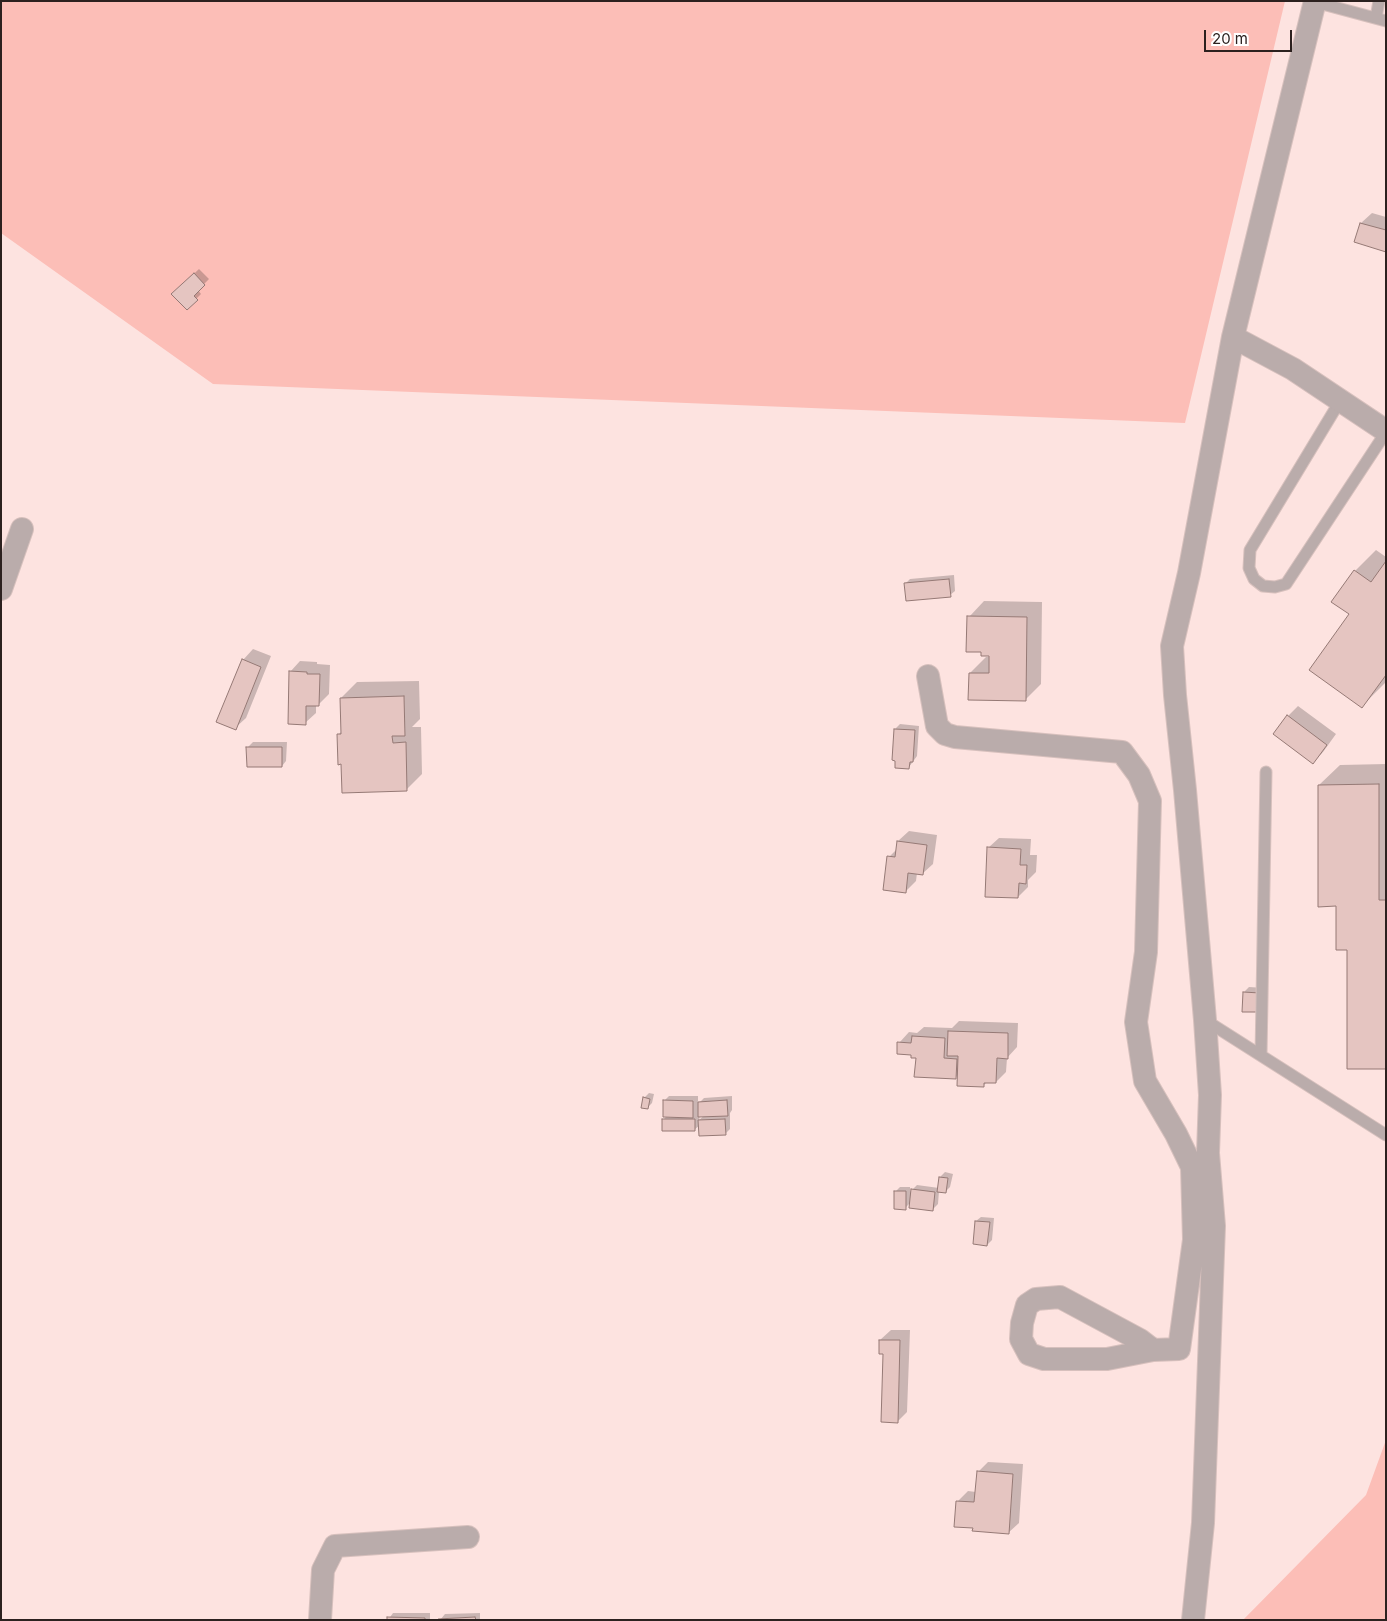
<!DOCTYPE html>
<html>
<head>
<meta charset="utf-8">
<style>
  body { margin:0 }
  #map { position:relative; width:1387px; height:1621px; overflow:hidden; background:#fde3e0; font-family:Inter,sans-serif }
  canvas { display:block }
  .frame { position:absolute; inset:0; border:2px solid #2c211f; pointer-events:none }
  .scale { position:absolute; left:1204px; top:30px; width:88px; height:22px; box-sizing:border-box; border:2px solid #2c211f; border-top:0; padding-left:6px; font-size:15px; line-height:18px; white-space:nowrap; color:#2c211f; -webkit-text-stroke:4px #fff; paint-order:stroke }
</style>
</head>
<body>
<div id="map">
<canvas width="1387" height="1621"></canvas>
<div class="frame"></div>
<div class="scale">20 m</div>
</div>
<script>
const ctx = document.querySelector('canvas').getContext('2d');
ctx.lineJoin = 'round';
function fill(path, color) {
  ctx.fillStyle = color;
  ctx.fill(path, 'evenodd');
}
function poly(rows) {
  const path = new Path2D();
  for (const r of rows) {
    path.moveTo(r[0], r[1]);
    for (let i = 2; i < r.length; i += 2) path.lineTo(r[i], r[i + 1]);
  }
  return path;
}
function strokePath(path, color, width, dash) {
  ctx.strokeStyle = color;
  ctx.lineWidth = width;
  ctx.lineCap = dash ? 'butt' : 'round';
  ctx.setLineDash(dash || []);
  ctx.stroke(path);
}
fill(poly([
  [1,1,1285,1,1185,423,213,384,1,233],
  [1386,1440,1386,1620,1243,1620,1366,1495]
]), '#fcbeb7');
fill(poly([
  [1372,213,1386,217,1386,250,1356,242,1361,223],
  [199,269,209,279,198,290,201,294,187,308,173,294],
  [1376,550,1386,557,1386,682,1362,706,1350,614,1333,601,1355,571],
  [954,575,955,591,950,595,905,584,910,579],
  [984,601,1042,602,1041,684,1025,700,970,673,986,657,990,657,969,617],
  [253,649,271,656,246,718,235,728,243,660],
  [300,661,317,662,317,664,330,665,329,694,319,704,316,704,316,713,305,723,290,672],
  [419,681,420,719,412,727,421,727,422,774,406,790,339,734,342,731,341,698,357,682],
  [1298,706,1336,734,1323,752,1313,763,1288,716],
  [900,724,919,726,917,756,909,767,893,759,895,729],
  [253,742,287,742,286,761,282,766,248,747],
  [1386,764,1386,1068,1348,949,1337,905,1319,785,1340,765],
  [909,831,937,835,933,864,922,874,917,873,916,881,905,892,889,857,898,848,898,841],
  [999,838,1031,839,1030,855,1037,855,1036,872,1028,880,1028,887,1018,897,988,848],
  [1249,987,1265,988,1264,1006,1244,992],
  [959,1021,1018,1023,1017,1047,1007,1058,1006,1072,996,1082,987,1082,983,1086,959,1074,955,1078,912,1054,899,1043,909,1032,917,1033,924,1027,952,1028],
  [649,1093,654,1094,652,1103,647,1108,644,1098],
  [669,1096,698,1096,698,1104,704,1098,732,1096,732,1110,730,1113,730,1129,725,1134,700,1125,694,1130,663,1120,667,1116,665,1100],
  [700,1115,705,1115,699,1120],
  [945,1172,953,1174,950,1187,945,1192,939,1191,938,1204,933,1209,910,1203,905,1208,895,1192,900,1187,910,1187,910,1192,917,1185,939,1188,940,1177],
  [981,1217,994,1218,992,1240,987,1245,976,1221],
  [891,1330,910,1330,907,1412,897,1422,884,1353,880,1340],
  [988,1462,1023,1464,1019,1523,1008,1533,974,1527,957,1502,968,1491,976,1492,978,1472],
  [393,1613,430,1613,430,1620,388,1620],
  [480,1613,480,1620,440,1620,445,1614]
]), '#0003');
const building = poly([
  [1360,223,1386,230,1386,252,1354,242,1360,223],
  [194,273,205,285,194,296,198,300,187,310,171,294,194,273],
  [1386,561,1386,675,1362,708,1309,670,1349,614,1331,602,1354,570,1371,582,1386,561],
  [949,579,951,597,906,601,904,583,949,579],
  [967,616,1027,617,1026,701,968,700,969,673,989,673,989,656,981,656,981,652,966,652,967,616],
  [242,659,261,667,236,730,216,722,242,659],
  [289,671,307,672,307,674,320,674,319,706,306,706,306,725,288,724,289,671],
  [404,696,405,736,392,736,393,743,406,742,407,791,342,793,341,764,338,765,337,734,341,734,340,698,404,696],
  [1287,715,1327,745,1313,764,1273,734,1287,715],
  [894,729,915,730,913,762,910,762,909,769,895,768,895,761,892,760,894,729],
  [246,747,282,747,282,767,247,767,246,747],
  [1379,784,1379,900,1386,900,1386,1069,1347,1069,1347,950,1336,950,1336,906,1318,907,1318,785,1379,784],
  [897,841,927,845,923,875,908,873,906,893,883,890,887,856,895,857,897,841],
  [987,847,1021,849,1020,865,1027,865,1026,884,1019,883,1018,898,985,897,987,847],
  [1243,992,1260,993,1260,1012,1242,1012,1243,992],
  [948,1031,1008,1033,1008,1059,997,1058,996,1083,984,1083,984,1087,957,1086,958,1056,947,1056,948,1031],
  [912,1036,945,1038,944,1058,957,1059,956,1079,914,1077,916,1058,911,1058,911,1055,897,1054,897,1042,911,1043,912,1036],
  [643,1097,650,1099,648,1109,641,1108,643,1097],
  [663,1100,693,1101,693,1118,663,1117,663,1100],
  [727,1100,728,1116,698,1117,698,1102,727,1100],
  [662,1119,695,1119,695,1131,662,1131,662,1119],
  [725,1119,726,1135,699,1136,698,1120,725,1119],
  [939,1177,948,1178,946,1193,937,1192,939,1177],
  [911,1189,935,1192,933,1211,909,1208,911,1189],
  [894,1191,906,1191,906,1210,894,1209,894,1191],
  [975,1221,990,1222,987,1246,973,1244,975,1221],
  [879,1340,900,1340,898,1423,881,1422,883,1354,879,1354,879,1340],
  [977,1471,1013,1474,1009,1534,972,1531,973,1528,954,1527,956,1501,974,1502,977,1471],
  [387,1617,425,1618,425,1620,387,1620,387,1617],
  [475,1617,476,1620,439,1620,438,1619,475,1617]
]);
fill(building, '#e5c5c1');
strokePath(building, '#957975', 1);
const lane = poly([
  [1315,2,1386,21],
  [1376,18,1379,1],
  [1340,401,1250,550,1249,568,1254,579,1263,586,1275,587,1286,584,1386,432],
  [1205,1020,1386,1135],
  [1261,1055,1266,772]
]);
const street = poly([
  [1233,337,1293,369,1386,431],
  [1,589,22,529],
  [928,676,937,726,945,734,955,737,1122,752,1139,775,1150,801,1146,952,1136,1022,1145,1081,1176,1134,1192,1167,1209,1169],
  [1153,1350,1107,1359,1044,1359,1029,1354,1021,1339,1022,1323,1027,1305,1036,1299,1060,1297,1140,1340,1153,1350,1179,1349,1194,1240,1192,1167],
  [320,1620,323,1570,335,1546,468,1537],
  [1193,1620,1203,1523,1214,1226,1208,1153,1210,1095,1205,1020,1185,790,1175,695,1172,646,1189,573,1233,337,1315,1]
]);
strokePath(lane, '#d7c0bd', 13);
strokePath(street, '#d7c0bd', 24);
strokePath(lane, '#baacab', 11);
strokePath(street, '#baacab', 22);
</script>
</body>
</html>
